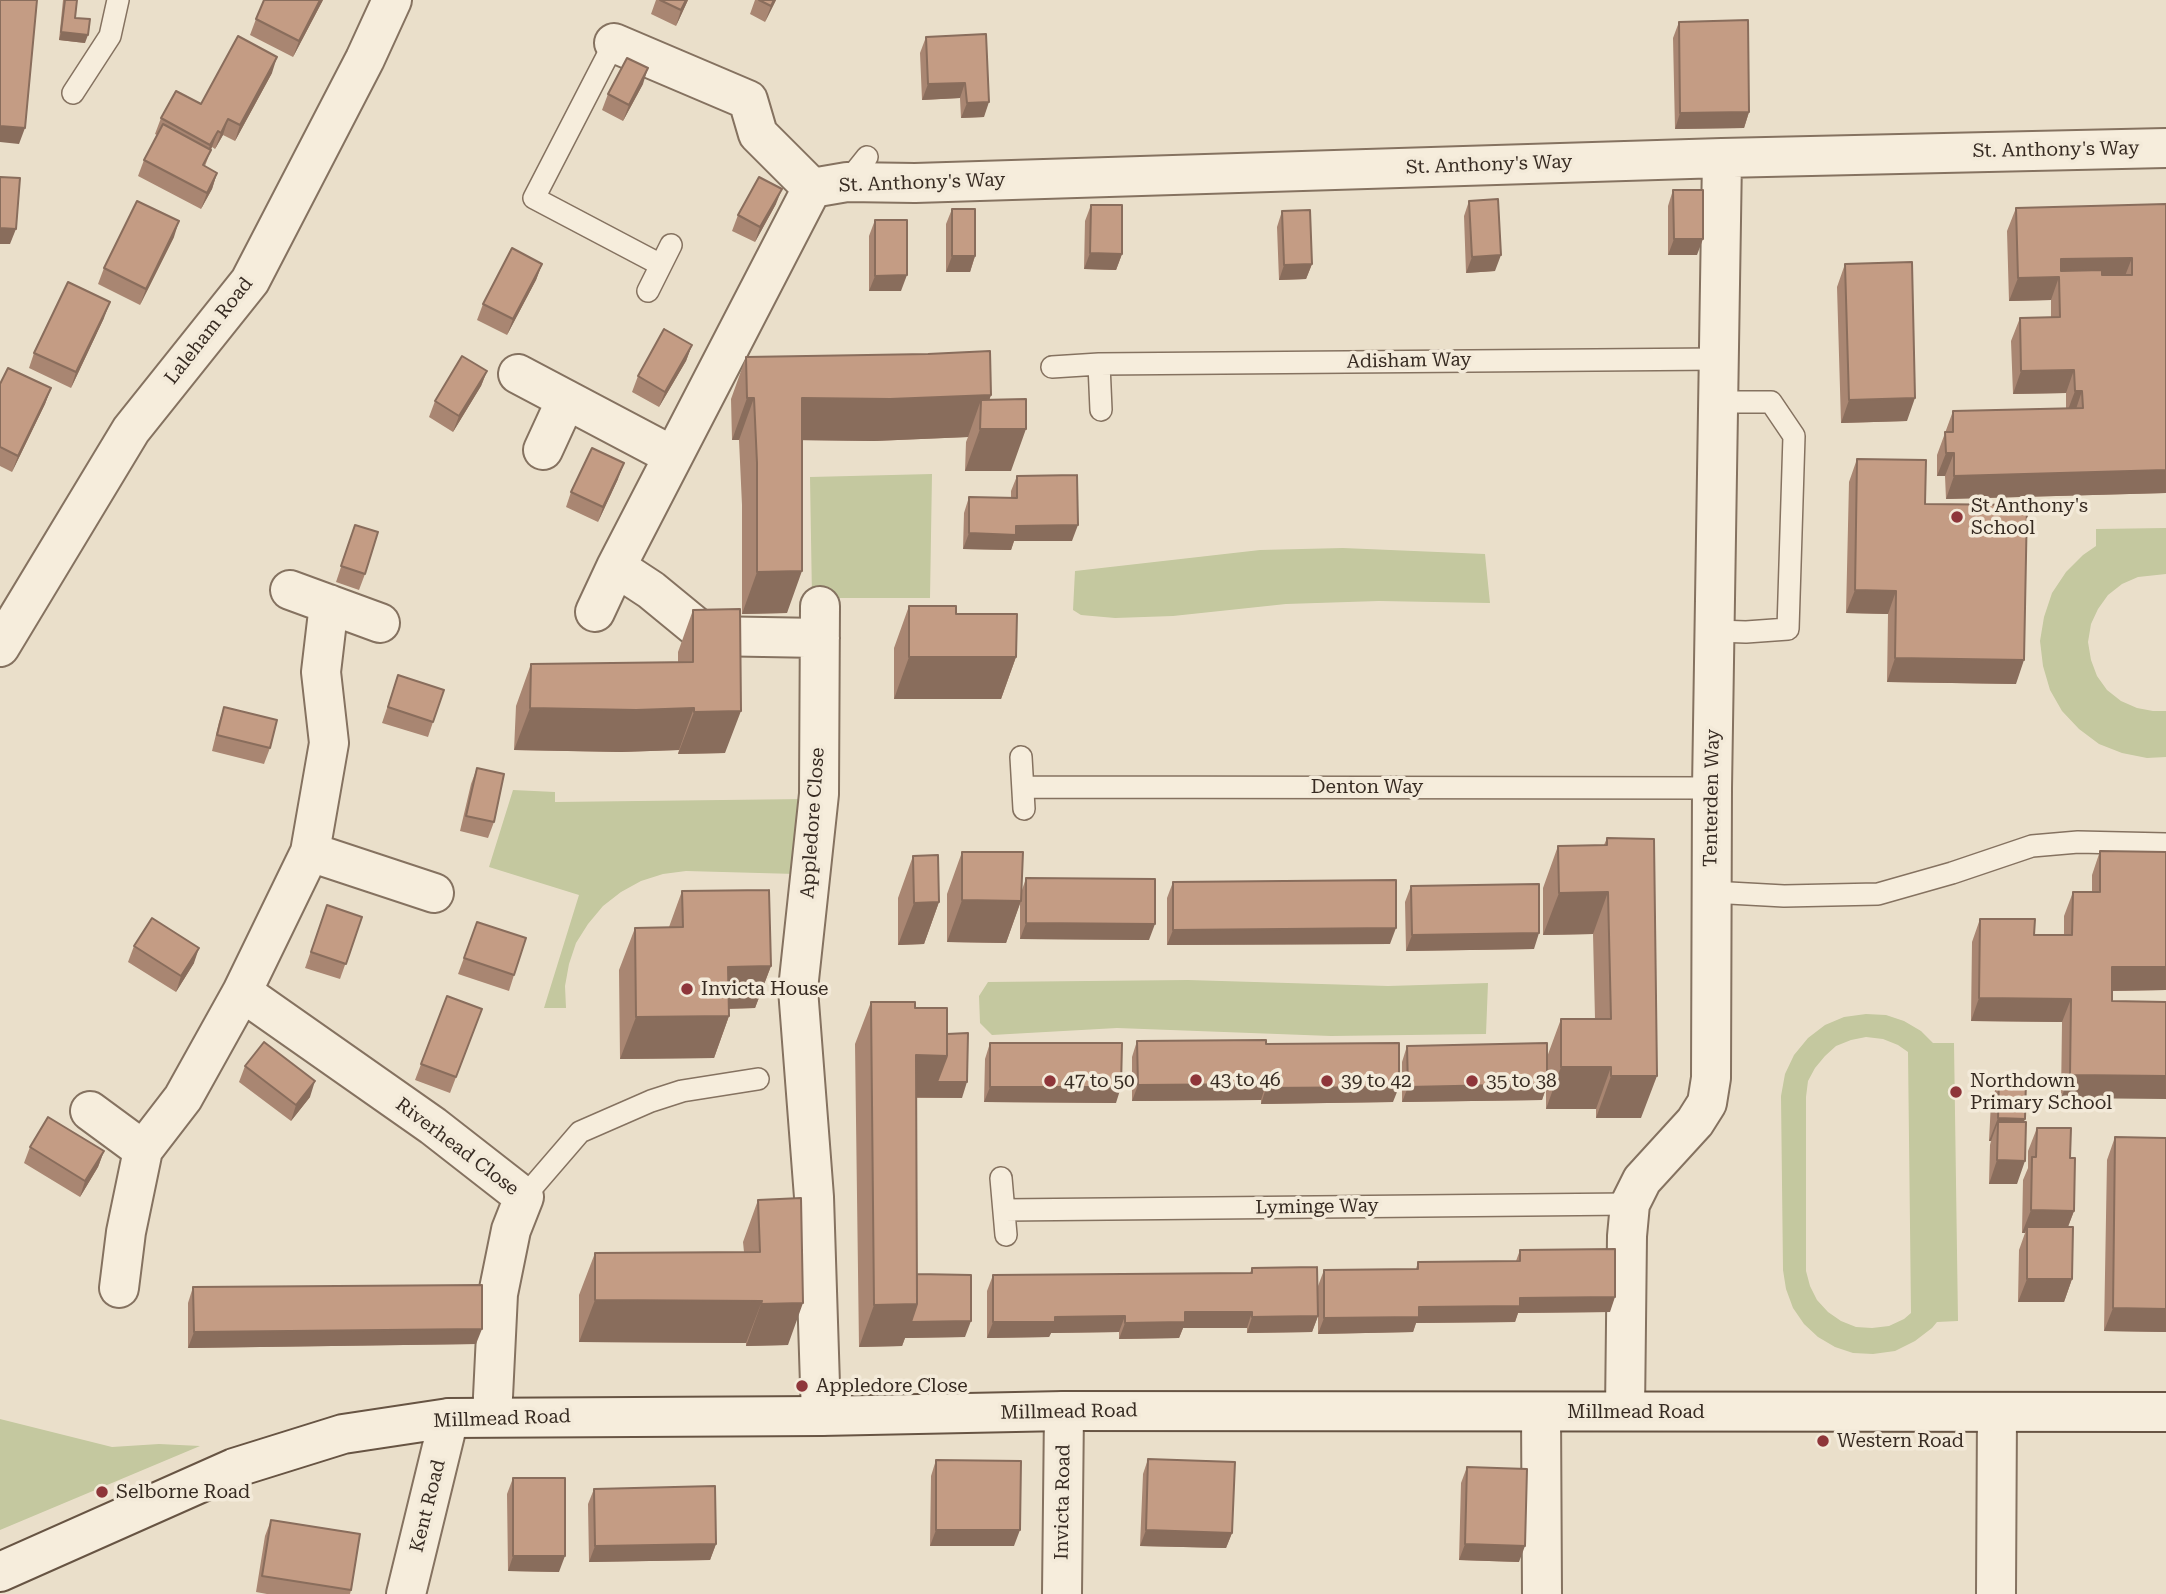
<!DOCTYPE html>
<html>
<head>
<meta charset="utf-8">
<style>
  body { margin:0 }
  canvas { display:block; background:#eadfca }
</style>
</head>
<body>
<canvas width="2166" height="1594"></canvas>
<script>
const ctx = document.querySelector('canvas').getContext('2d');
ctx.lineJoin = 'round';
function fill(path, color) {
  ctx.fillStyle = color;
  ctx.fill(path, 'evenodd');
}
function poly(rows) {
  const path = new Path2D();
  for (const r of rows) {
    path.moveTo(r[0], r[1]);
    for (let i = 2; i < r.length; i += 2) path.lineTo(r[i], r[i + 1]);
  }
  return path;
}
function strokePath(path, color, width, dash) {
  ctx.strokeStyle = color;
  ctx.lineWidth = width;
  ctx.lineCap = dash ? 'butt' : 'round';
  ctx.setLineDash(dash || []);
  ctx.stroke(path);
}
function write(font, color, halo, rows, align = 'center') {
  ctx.font = font + ' "Roboto Serif",serif';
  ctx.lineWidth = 7;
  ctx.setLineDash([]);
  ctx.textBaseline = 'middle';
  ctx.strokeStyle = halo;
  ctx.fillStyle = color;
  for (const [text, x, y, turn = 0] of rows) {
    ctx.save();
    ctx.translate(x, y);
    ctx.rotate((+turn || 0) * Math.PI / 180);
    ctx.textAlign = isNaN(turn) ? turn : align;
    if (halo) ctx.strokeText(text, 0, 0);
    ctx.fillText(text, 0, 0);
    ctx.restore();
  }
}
fill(poly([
  [932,474,930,598,812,598,810,477],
  [2166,528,2166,574,2138,577,2122,584,2108,595,2098,609,2091,624,2088,642,2091,660,2097,676,2107,690,2121,701,2137,708,2153,711,2166,711,2166,757,2147,758,2122,753,2099,744,2079,729,2062,711,2050,690,2043,666,2040,641,2044,617,2052,593,2066,572,2083,555,2096,546,2096,529],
  [1343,548,1485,554,1490,603,1379,601,1286,604,1173,616,1115,618,1081,615,1073,610,1075,571,1260,550],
  [513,790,555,792,555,802,806,799,796,874,686,871,663,874,641,881,621,892,603,906,588,924,576,943,569,964,565,986,566,1008,544,1008,579,895,489,867],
  [1188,980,1388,986,1488,983,1486,1034,1331,1036,1117,1028,992,1035,980,1023,979,996,988,982],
  [1866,1014,1886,1015,1904,1021,1921,1031,1933,1043,1954,1043,1958,1321,1937,1322,1932,1328,1915,1341,1895,1351,1873,1354,1853,1353,1835,1347,1818,1337,1804,1324,1793,1308,1786,1289,1783,1270,1781,1096,1785,1074,1794,1055,1808,1038,1825,1025,1844,1017],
  [1866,1037,1883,1039,1898,1045,1908,1052,1911,1313,1904,1319,1889,1326,1872,1328,1856,1327,1841,1321,1828,1312,1817,1300,1810,1286,1806,1271,1806,1097,1808,1081,1815,1068,1825,1056,1836,1046,1851,1040],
  [0,1419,112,1447,159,1444,200,1446,0,1530]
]), '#c4c89f');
const lane = poly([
  [614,43,534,198,661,265],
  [73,93,110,36,118,0],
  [847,182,867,157],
  [648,291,671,245],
  [1099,364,1101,410],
  [1052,367,1099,364,1719,359],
  [1715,631,1746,632,1788,629,1794,436,1771,402,1719,402],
  [1021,757,1024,809],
  [1023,787,1712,788],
  [1711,892,1784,896,1878,894,1952,873,2032,846,2078,842,2166,844],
  [1001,1178,1006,1235],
  [524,1197,580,1132,651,1101,682,1091,758,1079],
  [1004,1210,1630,1204]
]);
const street = poly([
  [614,43,748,100,758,134,812,188],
  [518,374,673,456],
  [543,450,566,400],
  [616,567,651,590,707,636,820,638],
  [290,590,380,623],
  [820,606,819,794,798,989,814,1197,821,1416],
  [595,612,616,567,812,188,847,182,915,183,1722,158,2166,148],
  [0,647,131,430,250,281,365,59,392,0],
  [310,852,434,893],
  [242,992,433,1126,524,1197,511,1230,498,1294,492,1417],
  [90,1111,143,1150],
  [119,1288,126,1232,143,1150,183,1098,242,992,310,852,329,743,321,672,329,604],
  [1625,1411,1627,1236,1630,1204,1642,1180,1695,1122,1707,1103,1711,1078,1712,788,1722,158],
  [1541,1412,1542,1594],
  [406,1594,449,1418],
  [1062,1594,1064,1411],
  [1996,1594,1997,1412]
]);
const secondary = poly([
  [0,1572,234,1468,343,1434,449,1418,821,1416,1064,1411,2166,1412]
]);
strokePath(lane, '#857260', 24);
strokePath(street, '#857260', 42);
strokePath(secondary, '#675443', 42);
strokePath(lane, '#f6eddc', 21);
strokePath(street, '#f6eddc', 38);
strokePath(secondary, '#f6eddc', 38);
fill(poly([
  [63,0,77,0,75,18,85,43,59,40],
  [323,0,293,57,250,35,256,19],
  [656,0,688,0,676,26,651,14],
  [755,0,776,0,765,22,750,14],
  [1679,22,1749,112,1744,128,1675,129,1673,38],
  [986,34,984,117,961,118,960,98,922,100,920,53,926,37],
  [272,73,235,141,223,135,215,149,212,147,205,166,217,173,212,189,201,209,138,176,144,160,157,135,155,134,161,118,201,104],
  [643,84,623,121,602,110,608,94],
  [1673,190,1697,255,1668,255,1668,206],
  [1469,201,1495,271,1466,273,1464,216],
  [776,204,755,242,732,231,738,215],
  [2166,204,2166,493,1946,499,1945,476,1937,476,1937,455,1953,411,2066,408,2066,393,2013,394,2011,341,2020,318,2051,318,2051,300,2009,301,2007,231,2016,208],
  [1091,205,1122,254,1116,270,1084,269,1085,221],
  [952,209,975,256,970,272,946,272,946,224],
  [1282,211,1312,264,1306,279,1279,280,1277,227],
  [875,220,901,291,869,291,869,236],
  [174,237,140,305,98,284,104,268],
  [542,264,536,280,507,335,477,320,483,304],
  [1845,264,1907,421,1841,423,1837,287],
  [104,318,71,388,29,368,34,353],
  [692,345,686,361,659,407,632,392,638,376],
  [746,357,991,395,989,400,1011,471,965,471,966,442,968,437,874,441,802,440,787,613,742,614,742,505,739,440,732,440,731,399],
  [487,371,481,386,453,432,429,417,435,401],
  [0,384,51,388,45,404,12,472,0,466],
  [1857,459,1925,504,2016,684,1887,682,1888,614,1846,613,1849,482],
  [1017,476,1072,541,1014,541,1011,550,963,549,964,513,969,497,1011,497,1011,491],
  [618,479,598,522,566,507,571,492],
  [355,525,365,574,359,590,336,582],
  [909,606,956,614,1016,657,1001,699,894,699,894,648],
  [693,610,725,753,678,754,679,750,621,752,514,750,516,706,531,664,678,662,678,652],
  [398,675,433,722,428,737,382,723],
  [224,707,270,748,264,764,212,751,219,722],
  [477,768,494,822,488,838,460,831,471,784],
  [1607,838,1641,1118,1596,1118,1596,1109,1546,1109,1546,1089,1542,1100,1402,1102,1402,1062,1407,1046,1547,1057,1561,1019,1595,1019,1593,934,1543,935,1543,888,1558,846,1604,845],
  [2100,851,2166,990,2112,991,2061,1098,2062,1022,1971,1021,1972,942,1980,919,2034,935,2064,935,2064,916,2073,892,2092,892,2092,875],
  [962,852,1022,890,1026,878,1149,940,1020,939,1020,903,1006,943,947,942,947,894],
  [913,856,939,902,924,944,898,945,898,898],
  [1173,882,1390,944,1167,945,1167,898],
  [1411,886,1534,949,1406,951,1405,902],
  [682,891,771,966,755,1008,729,1009,729,1016,714,1058,620,1059,619,970,635,928,669,927],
  [327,905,362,917,340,979,305,968],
  [477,922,514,975,509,991,458,974],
  [134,946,194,963,176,992,128,962],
  [447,996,482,1009,450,1093,415,1080],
  [871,1002,915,1008,947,1034,962,1098,916,1098,917,1274,965,1337,905,1338,902,1346,859,1347,855,1044],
  [1137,1041,1266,1044,1393,1102,1261,1104,1261,1100,1132,1101,1132,1057],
  [990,1043,1116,1103,984,1102,985,1059],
  [245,1066,310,1097,291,1121,239,1082],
  [1999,1079,2024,1122,2017,1184,1989,1184,1990,1145,1991,1141,1989,1141,1991,1102],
  [2037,1128,2070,1158,2074,1211,2068,1227,2072,1279,2064,1302,2018,1302,2019,1250,2025,1233,2022,1233,2023,1180,2028,1168,2028,1151],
  [2115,1137,2166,1332,2104,1331,2107,1160],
  [30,1147,104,1151,98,1167,80,1197,24,1163],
  [758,1200,788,1345,746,1346,746,1343,579,1342,579,1295,595,1253,744,1252,743,1242],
  [1520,1250,1610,1312,1518,1313,1515,1322,1416,1323,1413,1332,1318,1334,1318,1286,1324,1270,1416,1269,1418,1262,1516,1261],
  [1252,1268,1318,1316,1312,1332,1247,1333,1247,1328,1183,1328,1179,1338,1119,1339,1119,1332,1051,1333,1049,1337,987,1338,987,1291,993,1275,1250,1273],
  [193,1287,476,1344,188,1348,188,1303],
  [1148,1459,1232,1533,1226,1548,1140,1546,1143,1474],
  [936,1460,1014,1546,930,1546,931,1476],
  [1467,1467,1519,1562,1459,1560,1461,1483],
  [513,1478,559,1572,508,1571,507,1494],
  [594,1489,716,1544,710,1560,589,1562,588,1504],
  [271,1520,351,1590,350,1594,267,1594,256,1592,265,1536]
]), '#a98672');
fill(poly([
  [320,0,323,0,293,57,299,41],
  [686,0,688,0,676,26,681,10],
  [774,0,776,0,765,22,771,6],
  [61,32,88,35,85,43,59,40],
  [277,57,272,73,235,141,240,125],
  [648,68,643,84,623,121,629,105],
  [965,83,960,98,922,100,928,84],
  [989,102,984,117,961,118,967,103],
  [1749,112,1744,128,1675,129,1680,113],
  [228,119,223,135,215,149,221,133],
  [0,126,25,128,19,144,0,142],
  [218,131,212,147,205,161,210,145],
  [217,173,212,189,201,209,207,193],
  [782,189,776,204,755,242,760,227],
  [179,221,174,237,140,305,146,289],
  [0,228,16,229,10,244,0,244],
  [1674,239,1703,239,1697,255,1668,255],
  [1090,253,1122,254,1116,270,1084,269],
  [1501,255,1495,271,1466,273,1472,257],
  [952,256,975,256,970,272,946,272],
  [2132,258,2123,281,2059,277,2051,300,2009,301,2018,278,2061,259],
  [542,264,536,280,507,335,513,319],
  [1312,264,1306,279,1279,280,1284,265],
  [907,275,901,291,869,291,875,276],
  [110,302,104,318,71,388,76,372],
  [692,345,686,361,659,407,665,392],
  [2074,370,2066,393,2013,394,2021,371],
  [487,371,481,386,453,432,459,416],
  [51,388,45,404,12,472,18,456],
  [2075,391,2082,391,2074,415,2066,415],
  [991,395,981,424,981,400,968,437,874,441,787,440,802,398],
  [747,398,754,398,739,440,732,440],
  [1915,398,1907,421,1841,423,1849,400],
  [980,429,1026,429,1011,471,965,471],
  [1946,453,1954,453,1945,476,1937,476],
  [624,463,618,479,598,522,603,507],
  [2166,470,2166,493,1946,499,1954,476],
  [1078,525,1072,541,1014,541,1011,550,963,549,969,533,1016,526],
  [802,571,787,613,742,614,757,572],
  [1855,590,1896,591,1888,614,1846,613],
  [909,657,1016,657,1001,699,894,699],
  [1895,658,2024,660,2016,684,1887,682],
  [530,708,694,708,679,750,621,752,514,750],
  [741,711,725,753,678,754,694,712],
  [1608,892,1593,934,1543,935,1559,893],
  [962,900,1021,901,1006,943,947,942],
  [939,902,924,944,898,945,914,903],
  [1026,923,1155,924,1149,940,1020,939],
  [1396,928,1390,944,1167,945,1173,930],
  [1539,933,1534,949,1406,951,1412,935],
  [199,948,194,963,176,992,181,976],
  [771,966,755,1008,713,1009,728,967],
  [2112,967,2166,967,2166,990,2104,991],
  [1979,998,2071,999,2062,1022,1971,1021],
  [729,1016,714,1058,620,1059,636,1017],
  [916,1055,947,1056,967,1082,962,1098,900,1097],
  [1561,1067,1611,1067,1596,1109,1546,1109],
  [2070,1075,2166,1076,2166,1099,2061,1098],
  [1611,1076,1657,1076,1641,1118,1596,1118],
  [315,1081,310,1097,291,1121,296,1105],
  [1266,1084,1261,1100,1132,1101,1138,1085],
  [1547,1084,1542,1100,1402,1102,1408,1087],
  [990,1087,1121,1087,1116,1103,984,1102],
  [1399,1087,1393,1102,1261,1104,1266,1088],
  [1998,1118,2025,1119,2017,1142,1998,1122,1991,1141,1989,1141],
  [104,1151,98,1167,80,1197,85,1181],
  [1997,1160,2025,1161,2017,1184,1989,1184],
  [2031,1210,2074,1211,2065,1234,2027,1227,2025,1233,2022,1233],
  [2027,1279,2072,1279,2064,1302,2018,1302],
  [1615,1297,1610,1312,1518,1313,1515,1322,1416,1323,1413,1332,1318,1334,1324,1318,1520,1298],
  [595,1300,762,1301,746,1343,579,1342],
  [803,1303,788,1345,746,1346,761,1304],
  [917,1304,971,1321,965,1337,905,1338,902,1346,859,1347,874,1305],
  [2113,1308,2166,1309,2166,1332,2104,1331],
  [1185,1312,1252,1312,1247,1328,1183,1328,1179,1338,1119,1339,1125,1323],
  [1125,1316,1119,1332,1051,1333,1049,1337,987,1338,993,1322,1055,1317],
  [1318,1316,1312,1332,1247,1333,1252,1317],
  [482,1329,476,1344,188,1348,194,1332],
  [936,1530,1020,1530,1014,1546,930,1546],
  [1146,1530,1232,1533,1226,1548,1140,1546],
  [716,1544,710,1560,589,1562,595,1546],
  [1465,1544,1525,1546,1519,1562,1459,1560],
  [513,1556,565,1556,559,1572,508,1571]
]), '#896d5c');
const building = poly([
  [0,0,37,0,25,128,0,126,0,0],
  [65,0,77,0,75,18,90,19,88,35,61,32,65,0],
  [264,0,320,0,299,41,256,19,264,0],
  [660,0,686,0,681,10,660,0],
  [759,0,774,0,771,6,759,0],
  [1748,20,1749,112,1680,113,1679,22,1748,20],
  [986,34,989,102,967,103,965,83,928,84,926,37,986,34],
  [238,36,277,57,240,125,228,119,221,133,218,131,210,145,161,118,176,91,201,104,238,36],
  [627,58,648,68,629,105,608,94,627,58],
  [163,124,211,150,203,165,217,173,207,193,144,160,163,124],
  [0,177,20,178,16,229,0,228,0,177],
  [759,177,782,189,760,227,738,215,759,177],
  [1673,190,1703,190,1703,239,1674,239,1673,190],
  [1498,199,1501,255,1472,257,1469,201,1498,199],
  [137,201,179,221,146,289,104,268,137,201],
  [2166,204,2166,470,1954,476,1954,453,1946,453,1945,432,1953,432,1953,411,2083,408,2082,391,2075,391,2074,370,2021,371,2020,318,2060,317,2059,277,2018,278,2016,208,2166,204],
  [2132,258,2132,275,2102,275,2102,270,2061,271,2061,259,2132,258],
  [1091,205,1122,205,1122,254,1090,253,1091,205],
  [952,209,975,209,975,256,952,256,952,209],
  [1310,210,1312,264,1284,265,1282,211,1310,210],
  [875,220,907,220,907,275,875,276,875,220],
  [512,248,542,264,513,319,483,304,512,248],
  [1912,262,1915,398,1849,400,1845,264,1912,262],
  [68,282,110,302,76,372,34,353,68,282],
  [664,329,692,345,665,392,638,376,664,329],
  [990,351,991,395,890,399,802,398,802,571,757,572,757,463,754,398,747,398,746,357,928,354,990,351],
  [462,356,487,371,459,416,435,401,462,356],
  [8,368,51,388,18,456,0,447,0,384,8,368],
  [1026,399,1026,429,980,429,981,400,1026,399],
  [592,448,624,463,603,507,571,492,592,448],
  [1857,459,1926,460,1925,504,2027,505,2024,660,1895,658,1896,591,1855,590,1857,459],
  [1077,475,1078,525,1016,526,1016,535,969,533,969,497,1017,498,1017,476,1077,475],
  [355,525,378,532,365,574,341,566,355,525],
  [909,606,956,606,956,614,1017,614,1016,657,909,657,909,606],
  [740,609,741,711,694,712,694,708,636,710,530,708,531,664,693,662,693,610,740,609],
  [398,675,444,690,433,722,388,707,398,675],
  [224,707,277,720,270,748,217,735,224,707],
  [477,768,504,774,494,822,466,816,477,768],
  [1607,838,1654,839,1657,1076,1611,1076,1611,1067,1561,1067,1561,1019,1611,1019,1608,892,1559,893,1558,846,1607,845,1607,838],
  [2100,851,2166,852,2166,967,2112,967,2112,1001,2166,1002,2166,1076,2070,1075,2071,999,1979,998,1980,919,2035,919,2034,935,2072,935,2073,892,2100,892,2100,851],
  [962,852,1023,852,1021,901,962,900,962,852],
  [938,855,939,902,914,903,913,856,938,855],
  [1026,878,1155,879,1155,924,1026,923,1026,878],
  [1396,880,1396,928,1173,930,1173,882,1396,880],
  [1539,884,1539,933,1412,935,1411,886,1539,884],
  [769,890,771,966,728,967,729,1016,636,1017,635,928,683,927,682,891,769,890],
  [327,905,362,917,346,964,311,952,327,905],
  [152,918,199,948,181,976,134,946,152,918],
  [477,922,526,938,514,975,464,958,477,922],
  [447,996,482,1009,456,1077,421,1064,447,996],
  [871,1002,915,1002,915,1008,947,1008,947,1056,916,1055,917,1304,874,1305,871,1002],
  [968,1033,967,1082,937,1082,947,1056,947,1034,968,1033],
  [1266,1040,1266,1044,1399,1043,1399,1087,1266,1088,1266,1084,1138,1085,1137,1041,1266,1040],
  [264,1042,315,1081,296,1105,245,1066,264,1042],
  [990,1043,1122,1043,1121,1087,990,1087,990,1043],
  [1547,1043,1547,1084,1408,1087,1407,1046,1547,1043],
  [1999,1079,2026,1080,2025,1119,1998,1118,1999,1079],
  [48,1117,104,1151,85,1181,30,1147,48,1117],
  [1998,1122,2026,1122,2025,1161,1997,1160,1998,1122],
  [2037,1128,2071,1128,2070,1158,2075,1158,2074,1211,2031,1210,2032,1157,2036,1157,2037,1128],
  [2115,1137,2166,1138,2166,1309,2113,1308,2115,1137],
  [801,1198,803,1303,761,1304,762,1301,595,1300,595,1253,760,1252,758,1200,801,1198],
  [2027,1227,2073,1227,2072,1279,2027,1279,2027,1227],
  [1615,1249,1615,1297,1520,1298,1520,1306,1419,1307,1419,1317,1324,1318,1324,1270,1418,1269,1418,1262,1520,1261,1520,1250,1615,1249],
  [1317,1267,1318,1316,1252,1317,1252,1312,1185,1312,1185,1322,1125,1323,1125,1316,1055,1317,1055,1322,993,1322,993,1275,1252,1273,1252,1268,1317,1267],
  [917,1274,971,1275,971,1321,911,1322,917,1304,917,1274],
  [482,1285,482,1329,194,1332,193,1287,482,1285],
  [1148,1459,1235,1462,1232,1533,1146,1530,1148,1459],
  [936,1460,1021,1461,1020,1530,936,1530,936,1460],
  [1467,1467,1527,1469,1525,1546,1465,1544,1467,1467],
  [513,1478,565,1478,565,1556,513,1556,513,1478],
  [715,1486,716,1544,595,1546,594,1489,715,1486],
  [271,1520,360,1534,351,1590,262,1576,271,1520]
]);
fill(building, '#c49c84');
strokePath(building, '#896d5c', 2);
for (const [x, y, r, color] of [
  [1957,517,7,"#8e363a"],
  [687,989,7,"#8e363a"],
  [1196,1080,7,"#8e363a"],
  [1050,1081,7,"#8e363a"],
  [1327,1081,7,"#8e363a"],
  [1472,1081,7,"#8e363a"],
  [1956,1092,7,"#8e363a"],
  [802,1386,7,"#8e363a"],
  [1823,1441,7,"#8e363a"],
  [102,1492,7,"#8e363a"]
]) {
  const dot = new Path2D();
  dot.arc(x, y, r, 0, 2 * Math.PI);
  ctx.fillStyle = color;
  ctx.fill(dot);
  strokePath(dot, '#f3ead9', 2.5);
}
write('19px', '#372b22', '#f3ead9', [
  ["St. Anthony's Way",2056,150,-1],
  ["St. Anthony's Way",1489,165,-2],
  ["St. Anthony's Way",922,183,-2],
  ["Laleham Road",209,331,-52],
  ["Adisham Way",1409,361,-1],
  ["Denton Way",1367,787],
  ["Tenterden Way",1712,798,-89],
  ["Appledore Close",813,823,-86],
  ["Riverhead Close",457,1147,37],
  ["Lyminge Way",1317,1207,-1],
  ["Millmead Road",1069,1412,-1],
  ["Millmead Road",1636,1412],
  ["Millmead Road",502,1419,-2],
  ["Invicta Road",1063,1502,-89],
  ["Kent Road",428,1506,-76]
]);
write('19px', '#372b22', '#f3ead9', [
  ["St Anthony's",1971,506],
  ["School",1971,528],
  ["Invicta House",701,989],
  ["43 to 46",1210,1080],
  ["47 to 50",1064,1081],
  ["39 to 42",1341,1081],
  ["35 to 38",1486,1081],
  ["Northdown",1970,1081],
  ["Primary School",1970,1103],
  ["Appledore Close",816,1386],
  ["Western Road",1837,1441],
  ["Selborne Road",116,1492]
], 'left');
</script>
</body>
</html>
